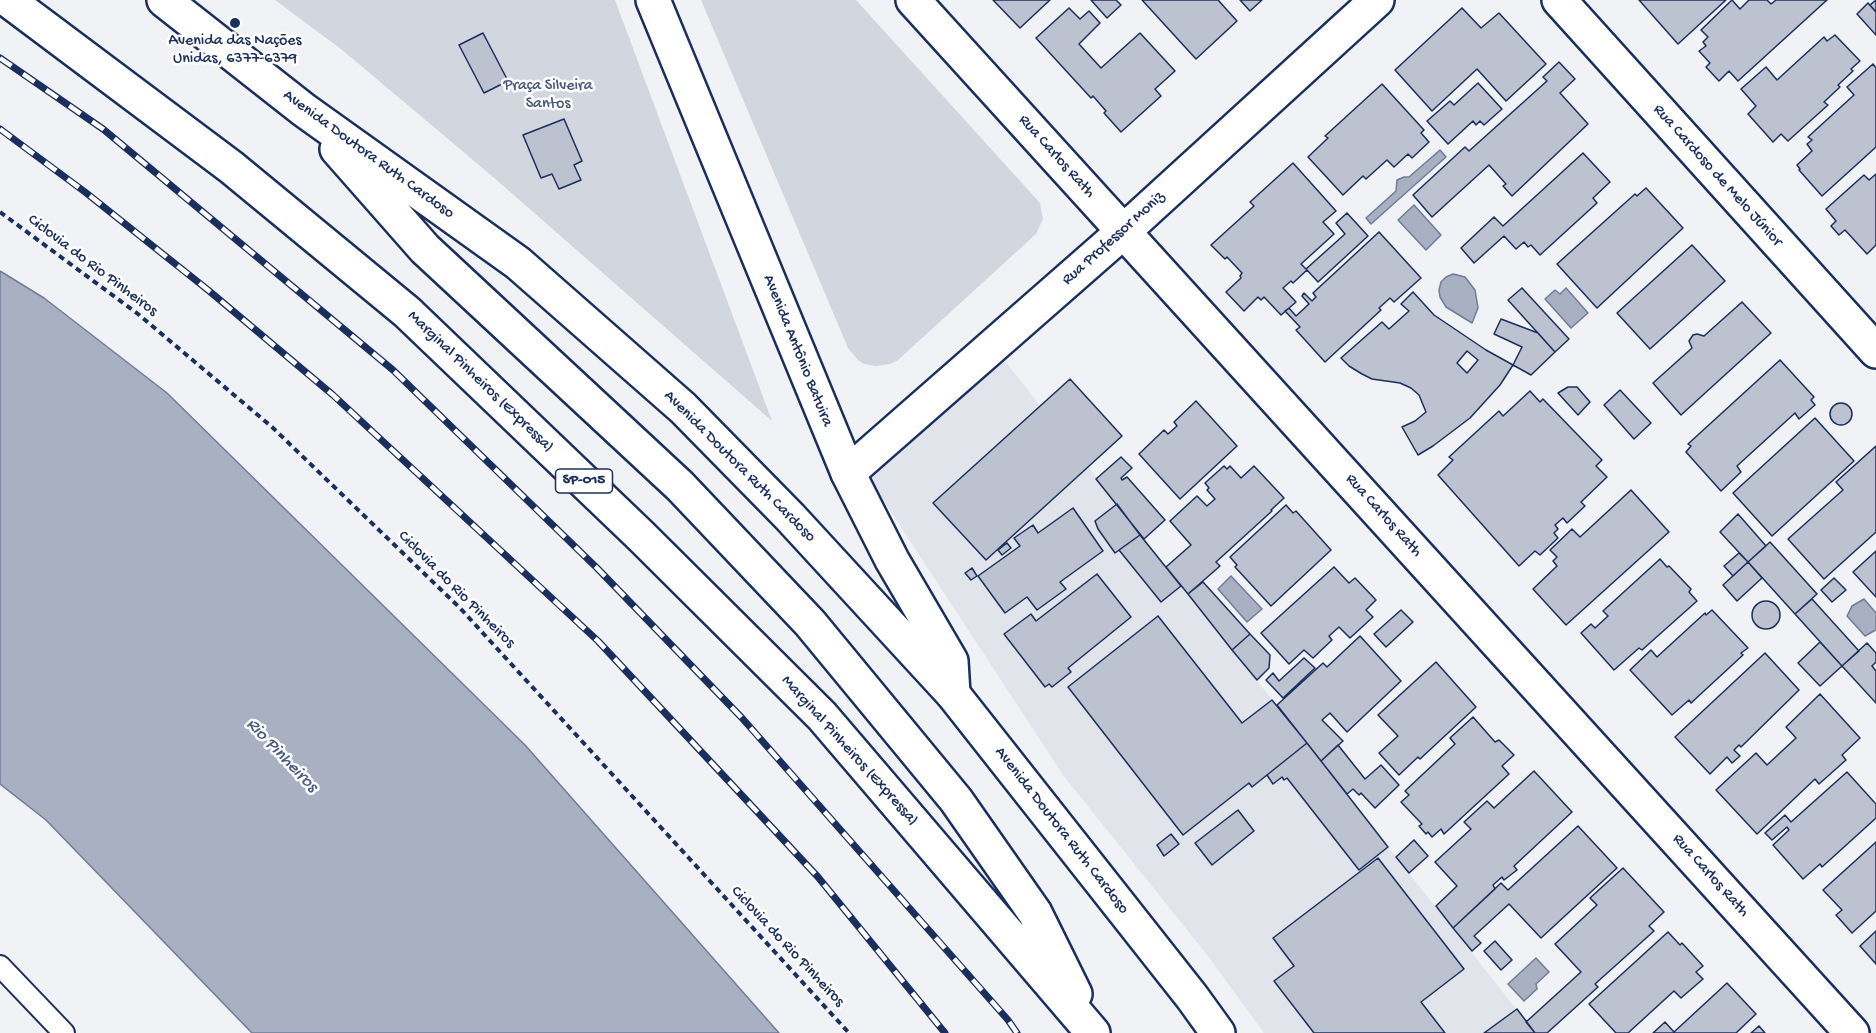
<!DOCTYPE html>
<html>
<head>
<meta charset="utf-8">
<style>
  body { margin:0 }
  canvas { display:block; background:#f1f2f5 }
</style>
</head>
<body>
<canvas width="1876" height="1033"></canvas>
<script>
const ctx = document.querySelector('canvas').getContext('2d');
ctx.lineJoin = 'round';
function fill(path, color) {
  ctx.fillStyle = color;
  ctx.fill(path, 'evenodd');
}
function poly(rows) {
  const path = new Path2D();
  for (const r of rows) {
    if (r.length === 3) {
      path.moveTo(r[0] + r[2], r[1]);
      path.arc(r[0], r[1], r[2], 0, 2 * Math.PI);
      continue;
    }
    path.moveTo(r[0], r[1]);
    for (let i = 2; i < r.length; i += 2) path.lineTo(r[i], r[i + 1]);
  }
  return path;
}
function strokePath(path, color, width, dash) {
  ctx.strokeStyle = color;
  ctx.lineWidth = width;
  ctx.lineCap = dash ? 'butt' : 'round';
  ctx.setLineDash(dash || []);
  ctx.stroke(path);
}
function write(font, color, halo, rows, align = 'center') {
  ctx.font = font + ' "Gochi Hand",sans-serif';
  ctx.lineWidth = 5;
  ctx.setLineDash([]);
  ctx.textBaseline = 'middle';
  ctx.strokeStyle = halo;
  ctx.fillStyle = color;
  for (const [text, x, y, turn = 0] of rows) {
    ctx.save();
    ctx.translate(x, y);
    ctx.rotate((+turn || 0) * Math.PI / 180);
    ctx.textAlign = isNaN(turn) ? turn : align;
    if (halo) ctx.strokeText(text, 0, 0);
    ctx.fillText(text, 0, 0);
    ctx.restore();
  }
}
fill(poly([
  [997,351,1535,1033,1264,1033,1208,956,1063,775,865,472]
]), '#e1e4ea');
fill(poly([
  [275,0,615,0,772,421,492,176,341,49],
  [701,0,856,0,1040,203,1043,219,1036,234,898,360,890,364,876,366,864,364,858,360,848,348]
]), '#d2d6df');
const water = poly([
  [1440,150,1446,157,1371,224,1366,218,1396,191,1397,180,1404,177,1409,177,1440,150],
  [1414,205,1441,235,1426,250,1398,220,1414,205],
  [0,271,44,298,167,393,525,745,779,1033,252,1033,46,820,0,784,0,271],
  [1453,274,1465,277,1475,290,1478,308,1472,323,1446,307,1440,297,1439,290,1441,282,1446,277,1453,274],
  [1566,288,1588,313,1571,328,1545,299,1555,290,1560,294,1566,288],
  [1231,576,1262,609,1247,622,1218,589,1231,576],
  [1864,599,1876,613,1876,630,1865,636,1847,616,1852,606,1864,599],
  [1536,958,1549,972,1536,984,1537,989,1524,1001,1508,984,1536,958]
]);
fill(water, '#a8b0c2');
strokePath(water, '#707c9a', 1.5);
const building = poly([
  [993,0,1050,0,1020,28,993,0],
  [1091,0,1116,0,1121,5,1107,18,1091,0],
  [1142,0,1218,0,1237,21,1196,59,1142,0],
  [1240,0,1262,0,1250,11,1240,0],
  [1639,0,1726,0,1678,44,1639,0],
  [1732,0,1740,9,1749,0,1767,0,1771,4,1776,0,1827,0,1738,81,1729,71,1719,81,1706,67,1710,63,1699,51,1706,46,1703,42,1708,37,1701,30,1732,0],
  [1876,0,1876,12,1870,5,1876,0],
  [1868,3,1876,12,1876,35,1857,14,1868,3],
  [1069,8,1080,19,1089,11,1100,23,1079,44,1101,68,1140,33,1175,71,1155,89,1161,96,1121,132,1104,113,1106,111,1093,96,1091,98,1036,38,1069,8],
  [1462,8,1481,28,1499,13,1546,64,1506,101,1477,69,1432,111,1395,70,1462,8],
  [483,33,508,81,484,93,459,45,483,33],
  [1835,35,1860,61,1851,69,1853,71,1838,85,1840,87,1824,102,1828,105,1788,141,1781,134,1773,142,1748,114,1756,106,1741,89,1766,67,1777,80,1824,37,1827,41,1835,35],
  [1559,62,1575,79,1560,93,1588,124,1512,196,1503,186,1506,184,1489,165,1432,217,1413,195,1465,147,1469,151,1547,81,1543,77,1559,62],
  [1873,64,1876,68,1876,147,1822,196,1799,170,1800,169,1797,165,1812,151,1807,144,1812,140,1808,137,1854,95,1847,87,1873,64],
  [1478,83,1502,109,1484,125,1480,121,1476,125,1473,121,1448,144,1427,121,1450,101,1454,105,1478,83],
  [1382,84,1424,130,1421,133,1429,142,1412,158,1408,154,1394,167,1387,160,1366,179,1363,176,1343,195,1308,157,1328,138,1325,136,1382,84],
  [564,119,582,161,574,165,581,180,559,189,552,174,541,178,523,135,564,119],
  [1583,153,1610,182,1593,198,1597,203,1540,255,1531,245,1528,247,1524,242,1516,249,1504,236,1474,263,1461,248,1494,217,1503,226,1583,153],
  [1293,163,1336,211,1323,222,1334,234,1301,264,1306,269,1345,234,1336,223,1347,213,1368,236,1318,282,1307,270,1293,283,1291,281,1283,288,1296,302,1281,315,1264,297,1261,300,1258,297,1244,311,1226,292,1241,278,1240,276,1242,273,1227,257,1225,259,1211,245,1254,206,1250,202,1293,163],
  [1876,174,1876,245,1867,254,1845,230,1839,235,1831,226,1836,221,1826,209,1864,175,1869,180,1876,174],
  [1646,188,1683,228,1597,308,1557,264,1635,194,1637,196,1646,188],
  [1379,232,1421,278,1394,302,1390,298,1379,308,1381,310,1325,362,1296,330,1300,327,1285,311,1289,308,1296,316,1309,304,1302,296,1304,293,1312,301,1316,297,1313,293,1379,232],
  [1692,245,1725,281,1650,349,1617,313,1692,245],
  [1522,288,1569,339,1555,352,1508,300,1522,288],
  [1413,292,1434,315,1486,350,1513,365,1500,385,1470,418,1433,446,1418,455,1402,427,1415,421,1426,412,1419,395,1411,388,1400,383,1372,379,1362,374,1349,366,1341,358,1382,322,1389,329,1409,311,1401,304,1413,292],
  [1467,351,1478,360,1467,373,1457,363,1467,351],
  [1742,302,1771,333,1681,415,1653,383,1692,348,1689,341,1693,335,1697,334,1704,336,1742,302],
  [1501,319,1538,333,1555,352,1531,375,1513,365,1522,347,1494,334,1501,319],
  [1780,360,1814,397,1811,400,1815,405,1799,419,1795,413,1737,466,1741,472,1721,491,1686,452,1691,446,1688,444,1780,360],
  [1070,379,1122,436,986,560,933,503,1070,379],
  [1568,387,1577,387,1590,402,1578,415,1558,393,1568,387],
  [1620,390,1651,423,1634,439,1604,405,1620,390],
  [1530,391,1540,402,1543,399,1602,460,1596,466,1607,477,1581,502,1585,506,1567,523,1563,518,1555,525,1558,529,1554,533,1558,538,1540,555,1535,551,1519,566,1438,475,1453,460,1449,457,1499,411,1503,416,1530,391],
  [1196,401,1237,446,1180,499,1139,454,1164,430,1168,434,1177,426,1174,422,1196,401],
  [1841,414,11],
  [1815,418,1854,461,1772,536,1733,493,1815,418],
  [1876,446,1876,532,1824,579,1788,539,1843,490,1836,482,1876,446],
  [1121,457,1132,468,1121,478,1122,480,1127,477,1165,520,1144,539,1096,479,1121,457],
  [1224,466,1227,469,1230,466,1241,478,1254,466,1284,498,1271,510,1272,511,1216,562,1220,566,1188,594,1166,567,1191,545,1170,521,1197,496,1207,506,1215,499,1207,490,1209,488,1205,483,1224,466],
  [1631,490,1669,532,1566,625,1533,589,1557,566,1553,561,1557,557,1550,550,1572,529,1580,537,1631,490],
  [1117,504,1140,535,1115,553,1098,529,1095,521,1117,504],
  [1286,505,1293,513,1296,511,1331,550,1271,606,1235,567,1237,565,1230,557,1286,505],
  [1073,508,1103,551,1060,582,1066,589,1037,610,1027,597,1005,613,978,576,1020,546,1014,538,1033,525,1038,533,1073,508],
  [1738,514,1766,546,1748,562,1720,532,1738,514],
  [1140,535,1181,586,1161,602,1119,550,1140,535],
  [1770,542,1817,594,1795,614,1748,562,1770,542],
  [1007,543,1011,548,1002,555,998,550,1007,543],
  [1876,551,1876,597,1853,572,1876,551],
  [1739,553,1748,562,1733,576,1724,566,1739,553],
  [1660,559,1667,567,1669,566,1691,589,1689,592,1697,601,1642,650,1639,648,1614,670,1581,633,1591,624,1595,628,1608,616,1603,611,1660,559],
  [1748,562,1762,578,1737,601,1723,585,1748,562],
  [1334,567,1349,583,1355,578,1376,600,1366,610,1373,617,1350,638,1339,627,1329,636,1332,640,1313,658,1304,650,1289,664,1261,633,1334,567],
  [972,568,977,576,971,580,965,573,972,568],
  [1097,574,1131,617,1068,668,1071,672,1052,687,1049,684,1045,687,1004,634,1031,614,1036,621,1097,574],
  [1834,578,1846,590,1832,602,1821,590,1834,578],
  [1203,582,1250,634,1232,650,1188,594,1203,582],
  [1812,599,1859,651,1842,666,1795,614,1812,599],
  [1766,615,14],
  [1401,610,1413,622,1386,647,1374,634,1401,610],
  [1712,610,1748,648,1741,653,1743,655,1691,703,1689,700,1672,715,1630,670,1651,650,1657,657,1705,613,1706,615,1712,610],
  [1158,616,1242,723,1272,700,1307,743,1252,787,1249,783,1183,835,1068,687,1158,616],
  [1250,634,1270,655,1269,668,1257,680,1232,650,1250,634],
  [1360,636,1401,681,1347,732,1330,713,1322,720,1343,741,1321,761,1277,705,1323,663,1327,667,1360,636],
  [1820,642,1842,666,1820,686,1798,663,1820,642],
  [1867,643,1876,653,1876,662,1872,666,1876,671,1876,703,1842,666,1867,643],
  [1765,653,1799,690,1741,747,1739,745,1734,750,1740,756,1732,763,1727,757,1710,774,1675,737,1765,653],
  [1304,658,1315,668,1283,698,1266,680,1273,673,1279,681,1304,658],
  [1436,662,1476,707,1420,759,1418,757,1399,775,1379,753,1398,736,1378,715,1436,662],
  [1820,694,1860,738,1842,755,1846,760,1819,784,1815,779,1757,834,1716,790,1756,753,1767,765,1796,738,1786,727,1820,694],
  [1473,717,1495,742,1499,740,1514,755,1502,766,1509,774,1444,834,1441,829,1432,837,1428,832,1426,834,1419,826,1422,824,1401,802,1409,795,1405,791,1455,744,1450,738,1473,717],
  [1307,743,1388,847,1359,870,1287,778,1284,780,1282,777,1273,784,1267,775,1307,743],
  [1338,745,1365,779,1381,765,1399,785,1375,808,1361,793,1359,795,1353,789,1347,794,1321,761,1338,745],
  [1534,771,1572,812,1514,866,1517,870,1504,880,1502,877,1493,885,1495,889,1453,928,1436,906,1457,886,1435,862,1471,829,1464,822,1487,801,1494,808,1534,771],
  [1847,772,1876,804,1876,818,1822,867,1820,864,1803,879,1773,845,1789,830,1787,827,1772,840,1765,833,1785,815,1791,822,1847,772],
  [1238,810,1254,831,1212,865,1195,843,1238,810],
  [1578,826,1617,868,1541,938,1509,904,1474,936,1481,943,1472,951,1453,928,1501,883,1508,890,1578,826],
  [1171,834,1179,844,1164,856,1157,845,1171,834],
  [1414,840,1428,856,1409,873,1396,857,1414,840],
  [1876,842,1876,911,1852,933,1836,915,1842,910,1823,890,1876,842],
  [1378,858,1464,969,1421,1002,1445,1033,1314,1033,1274,981,1294,966,1273,938,1378,858],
  [1623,868,1664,912,1649,926,1654,931,1595,984,1598,987,1547,1033,1535,1033,1526,1022,1581,972,1555,944,1597,905,1590,898,1623,868],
  [1876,931,1876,964,1860,946,1876,931],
  [1668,932,1680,945,1682,943,1703,966,1696,972,1703,979,1681,998,1674,991,1628,1033,1616,1033,1589,1004,1668,932],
  [1495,941,1512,960,1501,970,1484,951,1495,941],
  [1727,983,1756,1014,1736,1033,1653,1033,1665,1022,1674,1032,1727,983],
  [1517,1009,1535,1033,1484,1033,1517,1009],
  [1759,1026,1765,1033,1751,1033,1759,1026]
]);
fill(building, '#bcc2d0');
strokePath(building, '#1b2f5e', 1.5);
const lane = poly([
  [0,966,64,1033]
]);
const street = poly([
  [913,0,1852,1033],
  [1559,0,1876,351],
  [848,473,1124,231,1377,0]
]);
const secondary = poly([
  [653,0,848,473,892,560,951,661,953,694]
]);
const highway = poly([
  [8,0,231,167,407,312,641,536,822,716,1093,1033],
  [164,0,304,110,518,263,683,408,790,517,953,694,1192,997,1218,1033],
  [337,149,425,249,680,486,810,623,956,800,1035,913,1075,994]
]);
strokePath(lane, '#1b2f5e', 24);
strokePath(street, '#1b2f5e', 38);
strokePath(secondary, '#1b2f5e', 38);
strokePath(highway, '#1b2f5e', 38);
strokePath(poly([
  [0,212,138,314,272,427,460,608,849,1033]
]), '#1b2f5e', 4, [6, 4.5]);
strokePath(lane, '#fff', 20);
strokePath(street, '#fff', 33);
strokePath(secondary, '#fff', 33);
strokePath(highway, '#fff', 33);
const rail = poly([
  [0,58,103,129,393,370,597,568,742,718,1008,1020,1017,1033],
  [0,129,85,192,208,290,333,395,598,641,818,877,945,1033]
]);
strokePath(rail, '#1b2f5e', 7);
strokePath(rail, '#fff', 4.5, [14]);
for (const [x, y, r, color] of [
  [235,23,6,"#1b2f5e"]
]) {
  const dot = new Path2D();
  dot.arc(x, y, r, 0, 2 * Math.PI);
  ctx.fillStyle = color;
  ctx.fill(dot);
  strokePath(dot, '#fff', 2);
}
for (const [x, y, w] of [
  [584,481,57]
]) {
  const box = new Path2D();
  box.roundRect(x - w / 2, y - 12, w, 24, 4.5);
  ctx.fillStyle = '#fff';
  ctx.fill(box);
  strokePath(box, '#1b2f5e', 1.5);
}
write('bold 15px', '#1b2f5e', null, [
  ["SP-015",584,481]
]);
write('16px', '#1b2f5e', '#fff', [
  ["Avenida das Nações",235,42],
  ["Unidas, 6377-6379",235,60]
]);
write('16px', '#49597e', '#fff', [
  ["Praça Silveira",548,87],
  ["Santos",548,105]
]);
write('16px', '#1b2f5e', '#fff', [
  ["Avenida Doutora Ruth Cardoso",368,155,36],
  ["Rua Carlos Rath",1056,157,48],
  ["Rua Cardoso de Melo Júnior",1717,176,48],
  ["Rua Professor Moniz",1114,239,-42],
  ["Ciclovia do Rio Pinheiros",92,266,37],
  ["Avenida Antônio Batuira",797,351,68],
  ["Marginal Pinheiros (Expressa)",480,382,44],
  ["Avenida Doutora Ruth Cardoso",739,467,45],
  ["Rua Carlos Rath",1383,516,48],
  ["Ciclovia do Rio Pinheiros",456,590,45],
  ["Marginal Pinheiros (Expressa)",849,751,48],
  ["Avenida Doutora Ruth Cardoso",1061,831,52],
  ["Rua Carlos Rath",1710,876,48],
  ["Ciclovia do Rio Pinheiros",787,947,47]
]);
write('italic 18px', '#4c5c81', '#fff', [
  ["Rio Pinheiros",281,756,46]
]);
</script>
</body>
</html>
